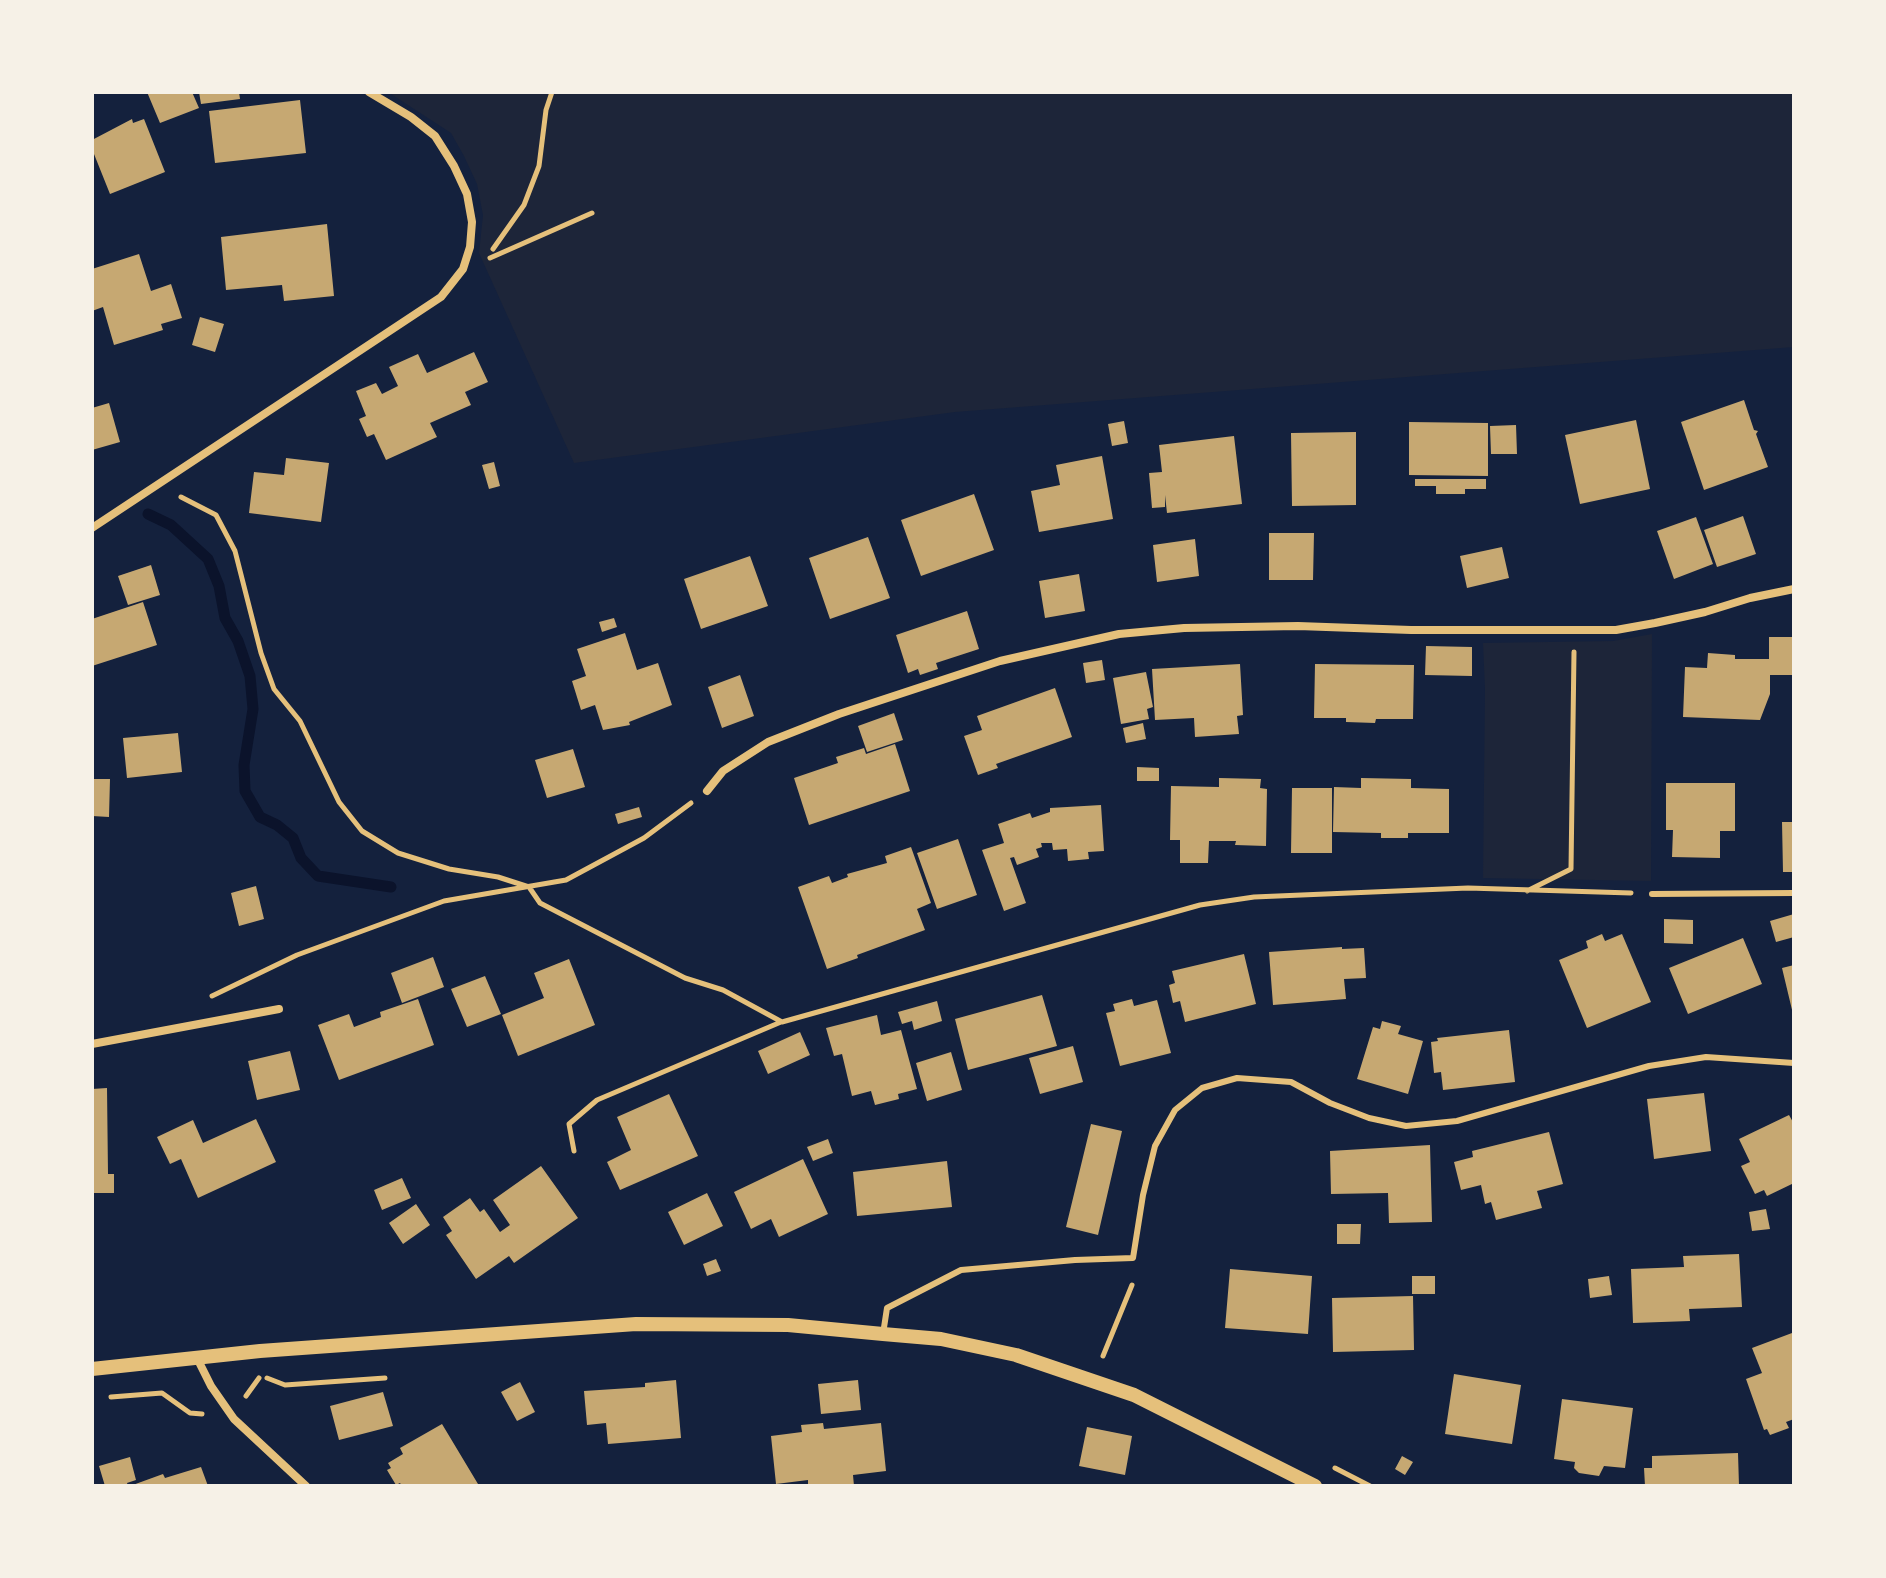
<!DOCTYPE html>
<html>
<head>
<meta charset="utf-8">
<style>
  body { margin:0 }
  #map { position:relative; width:1886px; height:1578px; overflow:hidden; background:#14213d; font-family:"Alegreya Sans",sans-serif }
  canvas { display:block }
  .frame { position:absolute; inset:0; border:94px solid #f6f1e7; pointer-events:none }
</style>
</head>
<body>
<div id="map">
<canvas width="1886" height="1578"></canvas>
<div class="frame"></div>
</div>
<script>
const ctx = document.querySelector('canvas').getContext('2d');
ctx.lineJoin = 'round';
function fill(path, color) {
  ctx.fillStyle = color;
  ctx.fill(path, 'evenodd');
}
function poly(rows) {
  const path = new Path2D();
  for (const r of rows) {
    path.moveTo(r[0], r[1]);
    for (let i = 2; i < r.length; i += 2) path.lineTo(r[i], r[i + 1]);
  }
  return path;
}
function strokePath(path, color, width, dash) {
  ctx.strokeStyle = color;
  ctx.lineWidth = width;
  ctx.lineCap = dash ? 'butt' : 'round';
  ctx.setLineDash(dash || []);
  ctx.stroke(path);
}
fill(poly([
  [388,92,1794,92,1794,347,955,412,574,463,479,253,483,215,477,184,464,156,451,133],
  [1652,634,1651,881,1483,878,1485,689,1483,643,1613,641]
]), '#1d2539');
strokePath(poly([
  [148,514,171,525,208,559,219,586,225,618,238,641,250,676,253,709,244,765,245,791,260,817,277,825,293,838,301,858,318,876,391,887]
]), '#0b132b', 11);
fill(poly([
  [147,92,192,92,199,108,160,123],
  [199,92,239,92,240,99,201,104],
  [300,100,306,153,215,163,209,111],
  [132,119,133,123,144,119,165,172,110,194,92,149,92,140],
  [327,224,334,296,284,301,282,285,226,290,221,237],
  [139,254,151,291,171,284,182,318,161,324,163,330,114,345,103,307,92,311,92,269],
  [200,317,224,324,215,352,192,345],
  [474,352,488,382,465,392,471,405,430,423,437,437,386,460,374,434,367,437,359,419,366,416,356,391,376,383,382,394,398,386,389,367,418,354,427,373],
  [1744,400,1754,430,1758,431,1756,434,1768,467,1704,490,1681,422],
  [109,403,120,442,92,450,92,408],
  [1636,420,1650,489,1580,504,1565,435],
  [1124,421,1128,443,1112,446,1108,424],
  [1409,422,1488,423,1488,476,1409,475],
  [1516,425,1517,454,1491,454,1490,426],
  [1356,432,1356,505,1292,506,1291,433],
  [1234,436,1242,504,1167,513,1165,495,1165,507,1152,508,1149,473,1162,472,1159,445],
  [1102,456,1113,519,1039,532,1031,491,1060,485,1056,465],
  [286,458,329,463,321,522,249,513,254,472,284,475],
  [494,462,500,486,489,489,482,465],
  [1415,479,1486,479,1486,489,1465,489,1465,494,1436,494,1436,486,1415,486],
  [974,494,994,550,921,576,901,520],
  [1743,516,1756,554,1717,567,1704,530],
  [1696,517,1713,564,1674,579,1657,531],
  [1269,533,1314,533,1313,580,1269,580],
  [868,537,890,598,830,619,809,558],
  [1195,539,1199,576,1157,582,1153,545],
  [1502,547,1509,578,1467,588,1460,556],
  [750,556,768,606,701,629,684,579],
  [151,565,160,595,128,605,118,576],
  [1079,574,1085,611,1045,618,1039,581],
  [143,602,157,645,92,666,92,619],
  [967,611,979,649,936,663,938,669,920,675,918,669,908,673,896,635],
  [614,618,617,627,602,632,599,622],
  [625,633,637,670,658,663,672,705,629,722,630,725,603,730,595,705,581,710,572,681,586,676,577,649],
  [1769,637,1794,637,1794,675,1770,675,1770,694,1760,720,1683,717,1685,667,1707,668,1708,653,1735,655,1735,659,1769,659],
  [1426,646,1472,647,1472,676,1425,675],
  [1102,660,1105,680,1086,683,1083,663],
  [1240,664,1243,715,1237,716,1239,734,1195,737,1194,718,1155,720,1152,669],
  [1315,664,1414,665,1413,719,1376,719,1375,723,1346,722,1346,718,1314,718],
  [1146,672,1153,707,1147,709,1149,719,1121,724,1113,678],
  [740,675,754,716,722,728,708,687],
  [1055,688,1072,737,996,764,998,768,978,775,964,736,982,730,977,716],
  [894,713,903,740,867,752,858,726],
  [1143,723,1146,739,1126,743,1123,728],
  [178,733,182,772,127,778,123,738],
  [895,744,910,791,809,825,794,778,838,763,836,757,864,748,866,754],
  [573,749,585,787,547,798,535,760],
  [1137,767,1159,768,1159,781,1137,781],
  [1219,778,1261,779,1260,788,1267,789,1266,846,1235,845,1236,841,1209,841,1208,863,1180,863,1180,840,1170,840,1171,786,1219,787],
  [1361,778,1411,779,1411,788,1449,789,1449,833,1408,833,1408,838,1381,838,1381,833,1333,832,1334,787,1361,788],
  [92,779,110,779,109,817,92,816],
  [1666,783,1735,783,1735,831,1720,831,1720,858,1672,857,1673,830,1666,830],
  [1292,788,1332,788,1332,853,1291,853],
  [1101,805,1104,851,1088,852,1089,859,1068,861,1067,849,1053,850,1052,843,1041,843,1042,847,1036,849,1039,857,1017,865,1014,857,1010,858,1026,903,1004,911,982,850,1004,843,998,824,1030,813,1032,818,1050,812,1050,808],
  [639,807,642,817,618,824,615,814],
  [1782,822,1794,822,1794,872,1783,872],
  [958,839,977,895,937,909,917,853],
  [911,847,931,903,917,909,925,930,857,955,858,958,827,969,798,887,829,876,832,883,848,877,847,874,887,863,885,856],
  [256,886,264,919,239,926,231,893],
  [1794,914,1794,937,1776,942,1770,921],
  [1664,919,1693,920,1693,944,1664,943],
  [1602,934,1605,941,1622,934,1651,1002,1587,1028,1559,960,1588,948,1586,941],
  [1743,938,1762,984,1688,1014,1669,968],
  [1342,947,1342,949,1364,948,1366,978,1344,979,1346,999,1273,1005,1269,952],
  [1244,954,1256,1004,1185,1022,1180,1001,1173,1003,1169,985,1175,983,1172,971],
  [433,957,444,987,402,1003,391,973],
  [569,959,595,1025,518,1056,502,1015,544,998,534,973],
  [1794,965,1794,1014,1793,1014,1782,968],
  [485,976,501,1014,467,1027,451,989],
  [1042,995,1057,1046,968,1070,955,1019],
  [418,999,434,1045,339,1080,318,1025,349,1014,354,1027,381,1017,380,1012],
  [1132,999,1134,1006,1157,1000,1171,1053,1120,1066,1106,1013,1115,1011,1113,1004],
  [937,1001,942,1021,914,1030,912,1021,902,1024,898,1012],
  [877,1015,881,1035,901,1030,917,1089,898,1094,899,1099,875,1105,871,1091,852,1096,842,1054,834,1056,826,1028],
  [1382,1021,1401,1026,1398,1034,1423,1041,1408,1094,1357,1079,1373,1027,1380,1029],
  [1509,1030,1515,1082,1443,1090,1441,1072,1434,1073,1431,1042,1438,1041,1437,1038],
  [800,1032,810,1055,768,1074,758,1051],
  [1073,1046,1083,1082,1040,1094,1029,1058],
  [290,1051,300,1090,257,1100,248,1061],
  [951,1052,962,1090,927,1101,916,1063],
  [107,1088,108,1174,114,1174,114,1193,92,1193,92,1089],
  [1704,1093,1711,1151,1654,1159,1647,1099],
  [669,1094,698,1156,620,1190,607,1162,631,1150,617,1117],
  [1789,1115,1794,1124,1794,1183,1767,1196,1764,1190,1755,1194,1741,1166,1750,1162,1739,1139],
  [256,1119,276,1162,198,1198,181,1159,170,1164,157,1137,193,1120,203,1143],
  [1091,1124,1122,1131,1098,1235,1066,1227],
  [1549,1132,1563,1184,1537,1191,1542,1208,1496,1220,1491,1202,1485,1204,1481,1185,1461,1190,1454,1162,1473,1157,1472,1151],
  [828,1139,833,1153,813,1161,807,1147],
  [1430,1145,1432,1222,1389,1223,1388,1193,1331,1194,1330,1151],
  [803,1159,828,1214,779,1237,771,1219,751,1229,734,1192],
  [947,1161,952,1207,857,1216,853,1172],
  [541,1166,578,1218,514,1263,509,1256,476,1279,446,1235,452,1231,443,1217,470,1198,480,1212,484,1209,500,1232,510,1225,493,1200],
  [402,1178,411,1198,382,1210,374,1190],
  [707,1193,723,1226,684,1245,668,1212],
  [416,1204,430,1225,403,1244,389,1223],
  [1766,1209,1770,1229,1752,1231,1749,1212],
  [1337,1224,1361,1224,1360,1244,1337,1244],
  [1739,1254,1742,1307,1689,1309,1690,1321,1633,1323,1631,1269,1684,1267,1683,1256],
  [716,1259,721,1271,707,1276,703,1264],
  [1230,1269,1312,1276,1308,1334,1225,1328],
  [1412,1276,1435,1276,1435,1294,1412,1294],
  [1609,1276,1612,1295,1590,1298,1588,1279],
  [1413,1296,1414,1350,1333,1352,1332,1298],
  [1792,1333,1794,1419,1786,1422,1789,1428,1770,1435,1767,1429,1764,1430,1746,1379,1762,1373,1752,1348],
  [1454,1374,1521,1385,1512,1444,1445,1434],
  [676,1380,681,1438,608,1444,606,1423,587,1425,584,1391,645,1387,645,1383],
  [858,1380,861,1410,821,1414,818,1384],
  [520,1382,535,1412,517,1421,501,1392],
  [383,1392,393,1426,339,1440,330,1406],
  [1562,1399,1633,1408,1625,1468,1604,1466,1599,1476,1579,1473,1574,1468,1575,1462,1554,1459],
  [823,1423,824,1429,881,1423,886,1471,853,1475,854,1486,808,1486,808,1480,776,1484,771,1436,802,1432,801,1425],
  [442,1424,478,1484,402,1486,400,1483,396,1485,387,1470,391,1468,388,1463,403,1454,400,1448],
  [1087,1427,1132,1436,1125,1475,1079,1466],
  [1738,1453,1739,1486,1645,1486,1644,1468,1652,1468,1652,1456],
  [1402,1456,1413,1462,1405,1475,1395,1469],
  [130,1457,136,1480,127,1483,128,1486,105,1486,99,1466],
  [201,1467,208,1486,130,1486,163,1474,165,1478]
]), '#c6a872');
strokePath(poly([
  [493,249,524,205,539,166,546,110,552,92],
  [490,258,592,213],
  [181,497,216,515,235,551,261,653,274,689,300,721,339,802,362,831,398,853,449,869,498,877,529,887,540,903,685,978,723,990,782,1022,1200,905,1254,897,1468,888,1631,893],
  [1527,891,1571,869,1574,652],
  [212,996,297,955,444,901,566,880,644,838,691,803],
  [574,1151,569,1124,597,1100,781,1022],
  [1103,1356,1132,1285],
  [267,1378,285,1385,385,1378],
  [246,1396,259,1378],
  [111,1397,162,1393,190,1413,202,1414],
  [1335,1468,1370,1486]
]), '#e5c07b', 5);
strokePath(poly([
  [1652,894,1794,893],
  [883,1334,887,1308,961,1270,1075,1260,1133,1258,1143,1195,1155,1146,1175,1110,1202,1088,1237,1078,1291,1082,1330,1103,1369,1118,1406,1126,1457,1121,1649,1066,1706,1057,1794,1063]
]), '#e5c07b', 6);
strokePath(poly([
  [92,528,441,297,463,269,470,247,472,222,467,194,454,166,435,136,411,117,369,92],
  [707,791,723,771,768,742,839,714,1000,661,1119,634,1184,628,1298,626,1411,630,1616,630,1655,623,1705,612,1750,598,1794,589],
  [92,1044,279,1009],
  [197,1358,211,1386,234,1419,306,1486]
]), '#e5c07b', 8);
strokePath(poly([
  [92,1369,260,1351,636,1324,788,1325,883,1334,941,1339,1016,1355,1134,1395,1315,1486]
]), '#e5c07b', 14);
</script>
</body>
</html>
